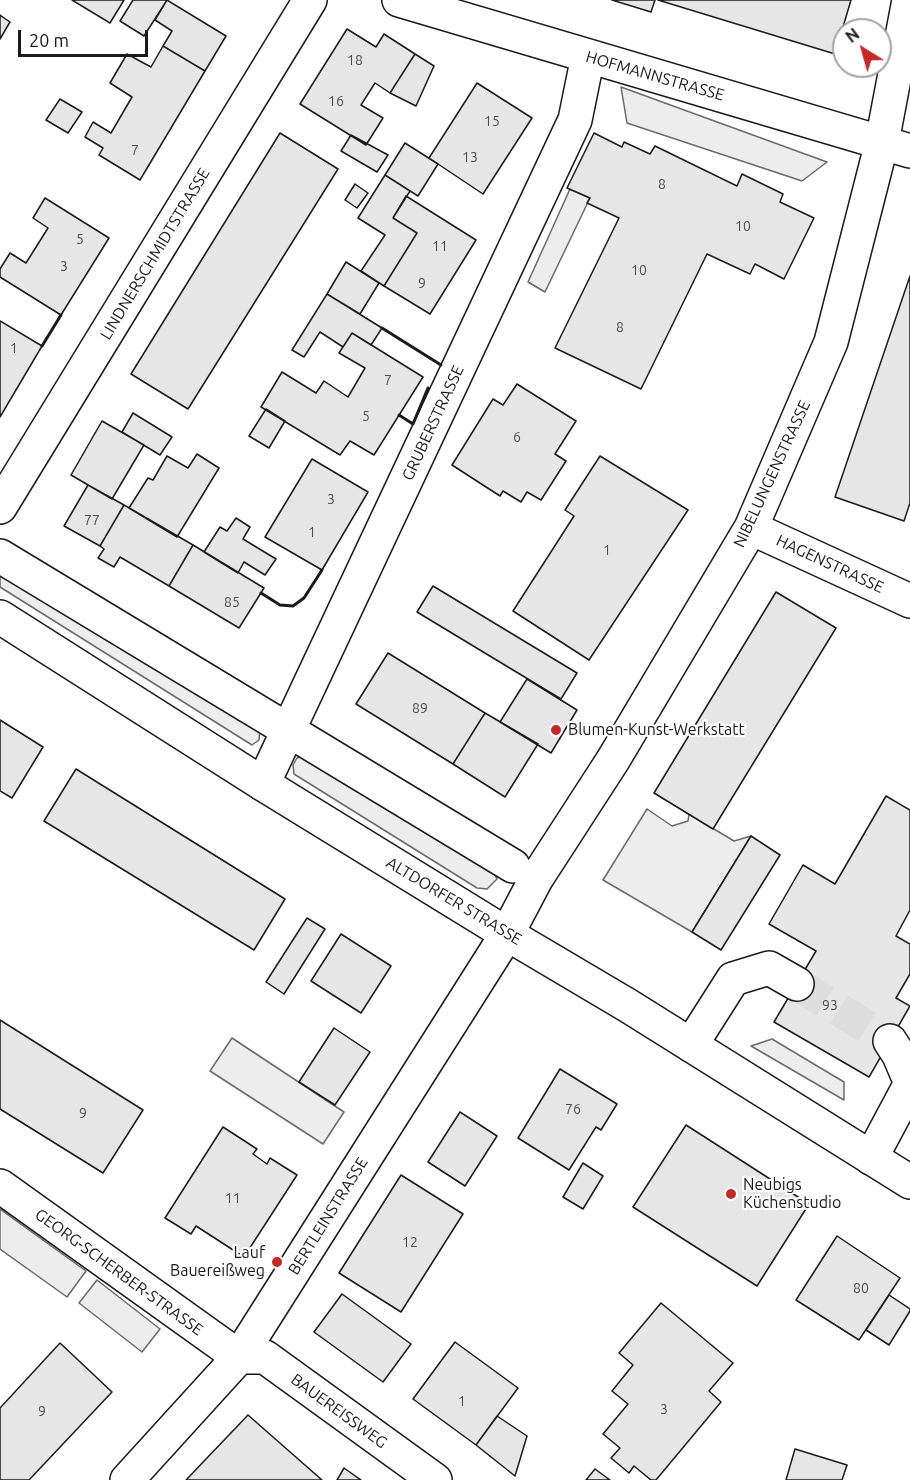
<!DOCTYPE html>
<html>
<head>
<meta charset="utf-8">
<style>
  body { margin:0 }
  #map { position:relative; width:910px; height:1480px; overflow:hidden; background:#fff; font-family:Ubuntu,sans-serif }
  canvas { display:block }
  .north { position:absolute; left:832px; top:18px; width:60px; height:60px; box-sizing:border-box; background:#fff; border:2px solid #a3a3a3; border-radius:50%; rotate:323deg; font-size:16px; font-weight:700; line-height:24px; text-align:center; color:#1a1a1a }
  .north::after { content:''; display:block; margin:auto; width:21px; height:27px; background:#c62828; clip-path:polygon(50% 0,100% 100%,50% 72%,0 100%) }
  .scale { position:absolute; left:18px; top:30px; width:130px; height:27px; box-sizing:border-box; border:3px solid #1a1a1a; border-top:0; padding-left:8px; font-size:18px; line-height:21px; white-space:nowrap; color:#1a1a1a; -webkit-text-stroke:4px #fff; paint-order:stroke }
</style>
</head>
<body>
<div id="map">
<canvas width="910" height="1480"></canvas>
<div class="north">N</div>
<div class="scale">20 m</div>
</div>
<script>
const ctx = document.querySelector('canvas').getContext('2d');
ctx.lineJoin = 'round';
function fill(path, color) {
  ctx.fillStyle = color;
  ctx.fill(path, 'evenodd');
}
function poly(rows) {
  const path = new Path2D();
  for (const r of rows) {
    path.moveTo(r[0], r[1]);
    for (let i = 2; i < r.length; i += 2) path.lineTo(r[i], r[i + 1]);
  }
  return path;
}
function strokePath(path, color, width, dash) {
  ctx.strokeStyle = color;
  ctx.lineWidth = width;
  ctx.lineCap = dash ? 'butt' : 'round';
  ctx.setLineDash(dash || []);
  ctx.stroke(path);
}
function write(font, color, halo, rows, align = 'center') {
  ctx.font = font + ' Ubuntu,sans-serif';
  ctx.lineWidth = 4.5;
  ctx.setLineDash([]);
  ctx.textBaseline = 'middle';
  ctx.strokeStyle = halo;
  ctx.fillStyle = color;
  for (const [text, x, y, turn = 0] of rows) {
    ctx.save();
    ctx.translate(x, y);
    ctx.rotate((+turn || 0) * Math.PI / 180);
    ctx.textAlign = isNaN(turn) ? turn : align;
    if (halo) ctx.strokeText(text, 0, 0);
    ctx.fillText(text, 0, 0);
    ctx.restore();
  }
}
const built = poly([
  [621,87,827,162,802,181,627,123,621,87],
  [570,189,590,198,545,292,528,282,570,189],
  [0,570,260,729,259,740,252,745,0,587,0,570],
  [306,755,491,868,497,879,487,889,477,888,294,774,293,765,297,758,306,755],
  [647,809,672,826,688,821,689,814,734,841,751,836,692,932,603,880,647,809],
  [232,1038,344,1112,323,1144,210,1071,232,1038],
  [772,1039,844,1082,844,1100,751,1046,772,1039],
  [0,1209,86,1271,67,1297,0,1249,0,1209],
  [97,1280,160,1329,142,1352,79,1303,97,1280]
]);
fill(built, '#ededed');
strokePath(built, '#6a6a6a', 1.5);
const building = poly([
  [72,0,124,0,110,23,72,0],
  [133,0,167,0,144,36,120,21,133,0],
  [167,0,226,36,205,71,163,46,172,31,155,20,167,0],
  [612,0,655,0,651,12,612,0],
  [658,0,851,0,835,54,658,0],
  [0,15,10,22,0,39,0,15],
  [347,29,376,47,384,34,415,54,390,93,375,83,361,105,383,118,366,145,300,104,347,29],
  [163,46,205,71,140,180,99,155,103,148,85,137,93,122,111,133,132,97,110,83,127,54,151,67,163,46],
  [415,54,434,66,416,106,390,93,415,54],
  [477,83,532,118,483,194,429,158,477,83],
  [60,99,82,112,68,133,46,120,60,99],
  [280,133,338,169,188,409,131,374,280,133],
  [594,133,622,147,624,142,650,154,655,146,737,186,742,174,783,194,780,202,814,218,784,279,755,264,750,274,707,254,641,389,555,348,619,218,587,203,590,198,567,188,594,133],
  [351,135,388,155,377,172,341,151,351,135],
  [405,143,438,164,418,196,385,175,405,143],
  [385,175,410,191,393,218,417,233,384,286,361,271,385,235,358,218,385,175],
  [355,184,368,193,357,208,345,200,355,184],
  [406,196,476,240,430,314,384,286,417,233,393,218,406,196],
  [45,198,109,238,61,315,0,277,0,269,10,253,26,263,48,228,33,218,45,198],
  [346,262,379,283,360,314,327,294,346,262],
  [910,276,910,503,904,521,835,497,910,276],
  [327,294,382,328,371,345,352,333,343,347,320,332,304,357,292,350,327,294],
  [0,321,42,346,0,417,0,321],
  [352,333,423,377,374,455,350,441,340,455,261,407,282,372,316,393,324,381,348,397,365,368,339,353,352,333],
  [517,384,576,421,555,454,566,461,541,500,527,492,521,502,503,491,500,496,452,465,493,399,503,405,517,384],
  [266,409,285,421,269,448,249,436,266,409],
  [133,413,172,437,160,455,122,432,133,413],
  [102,421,144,445,112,499,71,475,102,421],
  [197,454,219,468,177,537,129,508,148,478,153,480,167,456,188,468,197,454],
  [600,456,688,510,589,660,513,611,574,516,565,510,600,456],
  [312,459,368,492,322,570,265,537,312,459],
  [88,485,124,505,100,546,64,526,88,485],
  [124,505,193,545,169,586,120,557,114,567,98,558,104,549,100,546,124,505],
  [236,518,250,527,243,539,276,559,265,575,244,562,238,573,204,552,220,527,227,531,236,518],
  [193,545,264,588,239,628,169,586,193,545],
  [433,586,577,673,561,699,417,612,433,586],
  [776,592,836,628,713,829,654,793,776,592],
  [388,653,485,713,453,764,356,704,388,653],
  [527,679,577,710,551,753,500,722,527,679],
  [485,713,538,744,505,797,453,764,485,713],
  [0,720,43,747,12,798,0,791,0,720],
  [76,769,285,899,254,950,44,821,76,769],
  [886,796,910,810,910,910,896,936,910,944,910,974,896,998,910,1006,869,1077,774,1022,816,951,769,924,803,865,835,884,886,796],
  [751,836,780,855,721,950,692,932,751,836],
  [307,918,325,929,284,994,266,982,307,918],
  [341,934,391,966,361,1013,311,981,341,934],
  [0,1020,143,1110,103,1173,0,1109,0,1020],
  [334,1028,370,1052,335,1105,299,1082,334,1028],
  [560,1069,617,1104,601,1130,596,1127,569,1170,518,1138,560,1069],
  [460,1112,497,1136,465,1186,428,1162,460,1112],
  [686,1125,809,1204,757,1286,633,1207,686,1125],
  [223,1127,257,1149,253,1154,267,1164,270,1158,297,1175,244,1257,196,1226,191,1234,165,1218,223,1127],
  [583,1163,603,1176,583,1209,563,1197,583,1163],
  [401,1175,463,1214,401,1312,339,1273,401,1175],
  [837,1236,900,1278,859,1340,796,1300,837,1236],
  [342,1294,411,1344,383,1382,314,1332,342,1294],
  [889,1295,910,1309,910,1311,889,1345,866,1330,889,1295],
  [661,1303,733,1363,709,1391,721,1402,656,1480,651,1480,634,1466,629,1473,611,1458,620,1448,603,1434,628,1404,612,1391,633,1365,619,1353,661,1303],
  [455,1342,518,1388,476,1445,413,1399,455,1342],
  [60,1343,112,1392,29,1480,0,1480,0,1408,60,1343],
  [248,1415,322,1480,186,1480,248,1415],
  [497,1416,527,1436,515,1476,476,1445,497,1416],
  [795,1449,847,1465,842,1480,786,1480,795,1449],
  [344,1468,361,1480,337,1480,344,1468],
  [595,1469,610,1480,586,1480,595,1469]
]);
fill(building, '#e6e6e6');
strokePath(building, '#1a1a1a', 1.5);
strokePath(poly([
  [797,984,890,1041]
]), '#ddd', 33, [33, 16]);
const minor = poly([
  [399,0,910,151],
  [0,507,310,0],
  [751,528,910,601],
  [0,556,513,866],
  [263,784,575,120,588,56],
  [890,1041,899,1055,910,1081],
  [691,1045,733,979,769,968,797,984],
  [871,1158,910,1085],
  [0,1186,239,1357,265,1357,435,1480],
  [127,1480,239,1357,507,934,536,879,613,760,751,528,831,342,882,142,909,0]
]);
const major = poly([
  [0,617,263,784,507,934,627,1005,910,1182]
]);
strokePath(minor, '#1a1a1a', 36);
strokePath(major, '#1a1a1a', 36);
strokePath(minor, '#fff', 33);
strokePath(major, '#fff', 33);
strokePath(poly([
  [382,328,441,365],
  [42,346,61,315],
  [399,415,413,424,428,388],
  [261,593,280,605,293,606,304,598,322,570]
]), '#1a1a1a', 3);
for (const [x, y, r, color] of [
  [556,730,6,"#c62828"],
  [731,1194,6,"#c62828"],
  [277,1262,6,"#c62828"]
]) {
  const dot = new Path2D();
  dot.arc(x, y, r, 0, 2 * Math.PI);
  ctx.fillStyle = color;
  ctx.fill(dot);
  strokePath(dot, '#fff', 2);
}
write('14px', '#4d4d4d', null, [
  ["18",355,60],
  ["16",336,101],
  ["15",492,121],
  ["7",135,150],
  ["13",470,157],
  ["8",662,184],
  ["10",743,226],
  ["5",80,239],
  ["11",440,246],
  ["3",64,266],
  ["10",639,270],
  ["9",422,283],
  ["8",620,327],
  ["1",14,348],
  ["7",388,380],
  ["5",366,416],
  ["6",517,437],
  ["3",331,499],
  ["77",92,520],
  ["1",312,532],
  ["1",607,550],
  ["85",232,602],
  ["89",420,708],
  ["93",830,1005],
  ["76",573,1109],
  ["9",83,1113],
  ["11",233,1198],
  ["12",410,1242],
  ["80",861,1288],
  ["1",462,1401],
  ["3",664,1409],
  ["9",42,1411]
]);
write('16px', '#1a1a1a', '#fff', [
  ["HOFMANNSTRASSE",655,76,16],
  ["LINDNERSCHMIDTSTRASSE",155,254,-59],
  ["GRUBERSTRASSE",433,423,-65],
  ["NIBELUNGENSTRASSE",772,474,-65],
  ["HAGENSTRASSE",830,564,25],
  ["ALTDORFER STRASSE",454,901,31],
  ["BERTLEINSTRASSE",328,1216,-58],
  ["GEORG-SCHERBER-STRASSE",119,1272,36],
  ["BAUEREISSWEG",339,1411,36]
]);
write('16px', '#1a1a1a', '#fff', [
  ["Blumen-Kunst-Werkstatt",568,730],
  ["Neubigs",743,1185],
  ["Küchenstudio",743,1203],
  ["Lauf",265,1253,"right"],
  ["Bauereißweg",265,1271,"right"]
], 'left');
</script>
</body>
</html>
